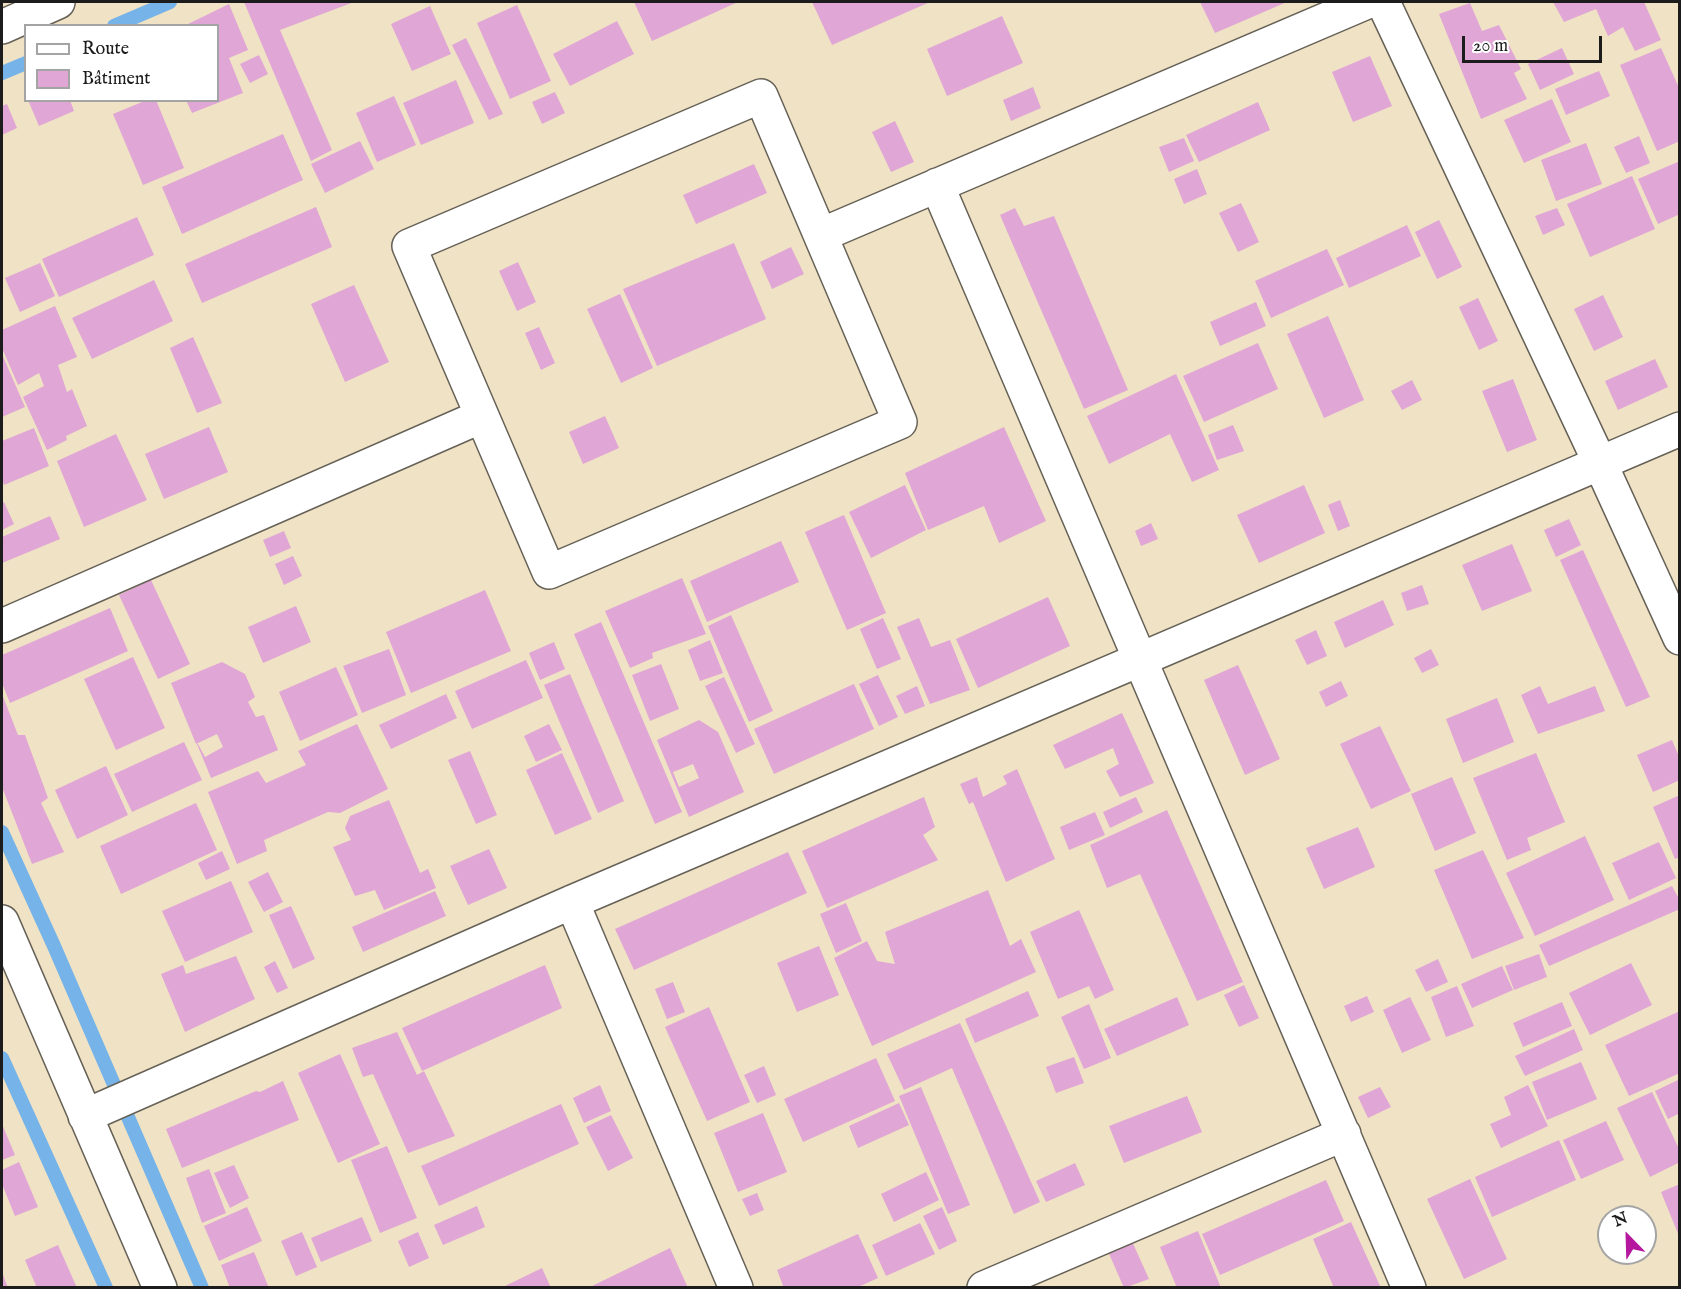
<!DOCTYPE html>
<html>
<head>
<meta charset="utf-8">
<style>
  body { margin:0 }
  #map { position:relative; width:1681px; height:1289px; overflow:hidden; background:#f0e2c5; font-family:"IM FELL English",serif }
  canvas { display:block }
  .frame { position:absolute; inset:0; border:3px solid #1c1c1c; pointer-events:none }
  .legend { position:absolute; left:24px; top:24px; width:195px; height:78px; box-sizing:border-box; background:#fff; border:2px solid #a4a4a4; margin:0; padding:8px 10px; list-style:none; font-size:18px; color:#1c1c1c }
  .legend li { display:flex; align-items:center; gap:12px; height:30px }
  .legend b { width:30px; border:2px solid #a4a4a4 }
  .north { position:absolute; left:1597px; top:1205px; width:60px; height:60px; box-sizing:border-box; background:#fff; border:2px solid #a4a4a4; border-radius:50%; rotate:337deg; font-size:16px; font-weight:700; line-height:24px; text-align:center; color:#1c1c1c }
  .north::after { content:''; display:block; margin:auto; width:21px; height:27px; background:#b5179e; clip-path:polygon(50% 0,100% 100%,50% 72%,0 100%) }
  .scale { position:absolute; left:1462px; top:36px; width:140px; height:27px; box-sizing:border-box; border:3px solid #1c1c1c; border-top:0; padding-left:8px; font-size:18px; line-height:21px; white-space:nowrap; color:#1c1c1c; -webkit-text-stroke:4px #fff; paint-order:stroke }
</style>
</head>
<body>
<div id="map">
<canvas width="1681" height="1289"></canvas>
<div class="frame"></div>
<ul class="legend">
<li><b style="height:8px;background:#fff"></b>Route</li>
<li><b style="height:16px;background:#e0a6d5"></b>Bâtiment</li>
</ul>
<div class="north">N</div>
<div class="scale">20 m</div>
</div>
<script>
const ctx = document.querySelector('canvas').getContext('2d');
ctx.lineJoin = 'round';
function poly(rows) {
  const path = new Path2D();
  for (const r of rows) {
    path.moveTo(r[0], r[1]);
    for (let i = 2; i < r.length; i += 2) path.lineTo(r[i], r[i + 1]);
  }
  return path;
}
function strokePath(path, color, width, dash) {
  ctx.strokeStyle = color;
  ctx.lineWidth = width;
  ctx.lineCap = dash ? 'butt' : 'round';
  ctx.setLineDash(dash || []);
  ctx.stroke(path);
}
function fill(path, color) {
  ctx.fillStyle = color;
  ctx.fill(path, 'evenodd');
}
strokePath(poly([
  [114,26,170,2],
  [2,73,26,63],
  [2,832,54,946,202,1288],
  [2,1058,106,1288]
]), '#75b3e8', 14);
fill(poly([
  [244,2,354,2,280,30,332,150,311,161],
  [634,2,738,2,652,41],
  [812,2,930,2,832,45],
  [1200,2,1287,2,1215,33],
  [1553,2,1644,2,1661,40,1635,51,1623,27,1608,36,1596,9,1564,22],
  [1470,3,1482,31,1499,25,1521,69,1514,73,1527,99,1481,119,1439,14],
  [229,4,248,50,229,58,243,93,192,113,186,100,218,100,218,26,184,26],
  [517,5,551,81,510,99,477,23],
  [430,6,451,54,412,71,391,24],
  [1002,16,1023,63,947,96,927,49],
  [617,21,634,54,570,86,553,54],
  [466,38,503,114,489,120,452,45],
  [1562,48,1574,74,1540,90,1528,64],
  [1661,48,1680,90,1680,141,1657,151,1620,65],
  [259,55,268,74,250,83,240,64],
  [1370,56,1392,106,1353,122,1332,72],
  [1599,71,1610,96,1566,115,1555,89],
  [456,80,474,123,421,145,403,103],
  [1033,87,1041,108,1011,121,1003,100],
  [555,92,565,113,542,124,532,102],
  [394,96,416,145,377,162,356,113],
  [1552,99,1571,142,1524,163,1504,120],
  [28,100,70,100,74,111,39,126],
  [147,100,156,100,184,168,143,185,113,114],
  [1258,102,1270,130,1199,162,1186,135],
  [7,104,17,128,2,135,2,106],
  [895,121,914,162,891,172,872,132],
  [283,134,303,180,182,234,162,187],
  [1639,136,1650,163,1626,173,1614,147],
  [1184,138,1194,161,1169,172,1159,147],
  [360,141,374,169,325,193,311,164],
  [1586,143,1602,184,1556,201,1541,160],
  [1680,161,1680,214,1658,224,1638,179],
  [754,164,767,193,696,224,683,195],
  [1197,169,1207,194,1184,204,1174,179],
  [1632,176,1655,229,1590,257,1567,204],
  [1241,203,1259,242,1238,252,1219,213],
  [316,207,332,247,202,303,185,264],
  [1015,208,1024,226,1054,216,1128,390,1084,409,1000,215],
  [1557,208,1565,225,1543,235,1535,216],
  [137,217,154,255,59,297,42,259],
  [1439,220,1462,267,1437,279,1415,232],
  [1407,225,1421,256,1349,288,1336,258],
  [734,243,766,319,657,366,623,289],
  [791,247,804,274,772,289,760,262],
  [1327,249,1344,285,1271,318,1255,281],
  [518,262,536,302,517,311,499,271],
  [40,263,55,296,20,312,5,278],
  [154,280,173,321,92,359,72,318],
  [354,285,389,362,345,382,311,304],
  [620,294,653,368,621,383,587,309],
  [1603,295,1623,337,1594,351,1574,309],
  [1478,298,1498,341,1479,350,1459,307],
  [1256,302,1266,326,1220,346,1210,322],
  [55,306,77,357,58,365,67,392,72,389,87,426,66,436,67,440,47,450,23,397,44,386,39,373,18,385,2,348,2,330],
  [1328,316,1364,400,1324,418,1287,334],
  [539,327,555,363,541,370,525,333],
  [193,337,222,403,197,413,170,348],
  [1258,343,1278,389,1204,422,1183,376],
  [2,354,25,407,2,417],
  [1655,359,1668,387,1618,410,1605,381],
  [1176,374,1219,470,1192,482,1170,434,1109,464,1087,416],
  [1513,379,1537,440,1507,452,1482,391],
  [1412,380,1422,400,1402,410,1391,391],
  [605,416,619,448,583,464,569,432],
  [1233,425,1244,451,1217,460,1208,435],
  [209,427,228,472,164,499,145,454],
  [1004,427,1046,521,999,543,984,506,928,530,905,473],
  [34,428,49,466,4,485,2,478,2,441],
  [116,434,147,500,84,527,57,461],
  [905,485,926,530,871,558,849,512],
  [1304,485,1325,533,1259,563,1237,515],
  [1340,500,1350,526,1338,531,1328,505],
  [4,502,14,524,2,530,2,503],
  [844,515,886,613,847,630,805,532],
  [50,516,60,539,2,563,2,537],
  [1569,519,1581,545,1556,557,1544,530],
  [1151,523,1158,539,1141,546,1135,531],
  [284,531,291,548,270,557,263,540],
  [781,541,799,582,707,622,690,581],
  [1512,544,1532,591,1482,611,1462,565],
  [1583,550,1650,697,1626,707,1560,560],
  [293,556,302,576,284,585,275,564],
  [682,578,706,634,652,653,653,658,630,668,605,611],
  [151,580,190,664,158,679,119,595],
  [1422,585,1429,604,1407,611,1401,593],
  [485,590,511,651,411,693,386,632],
  [1048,597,1070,646,978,688,956,639],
  [1383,600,1394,625,1345,648,1334,622],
  [296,606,311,642,263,663,248,627],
  [110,608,128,651,10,703,2,683,2,655],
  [731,615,773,711,749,722,708,626],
  [883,618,901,659,877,669,860,629],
  [919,618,931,647,950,640,970,690,930,704,897,627],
  [601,622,682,812,655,824,574,634],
  [1316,630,1327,656,1307,665,1295,640],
  [710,640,723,673,700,681,688,650],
  [554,642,565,669,540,680,529,653],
  [389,649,406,695,362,713,343,666],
  [1431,649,1439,665,1422,673,1414,658],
  [133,657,165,728,116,750,84,679],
  [526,660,543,698,472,729,455,691],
  [222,662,245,674,255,697,248,702,256,717,264,715,278,750,211,778,197,744,198,744,205,757,223,747,217,734,196,744,171,683],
  [661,664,679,709,650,721,632,675],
  [1238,665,1280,759,1245,775,1204,680],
  [336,667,358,715,300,741,279,692],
  [570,674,624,801,598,813,544,685],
  [878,675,898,717,879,726,859,684],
  [724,677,755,744,736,753,705,686],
  [1341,681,1348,696,1326,707,1319,692],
  [854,684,874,729,774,774,754,729],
  [917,686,925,706,905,714,896,696],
  [1540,686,1548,704,1595,686,1605,711,1538,734,1521,695],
  [2,694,18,735,25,735,48,798,41,803,64,852,32,864,2,787],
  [446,694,457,718,391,749,379,725],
  [1497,698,1514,742,1463,763,1446,719],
  [1122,713,1154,783,1120,797,1106,771,1119,764,1113,748,1065,769,1053,745],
  [699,720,718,732,744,792,689,817,657,740],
  [693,764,699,778,679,787,673,772],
  [357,724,388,789,340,813,328,812,264,840,267,851,237,864,208,792,258,771,266,783,306,765,298,751],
  [549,724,562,750,536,762,524,736],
  [1380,726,1411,791,1371,809,1340,744],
  [1672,740,1680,759,1680,780,1653,792,1637,755],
  [184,742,202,780,132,812,114,774],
  [470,751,497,815,476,824,448,760],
  [562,753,592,819,555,835,526,770],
  [1536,753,1565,822,1527,838,1531,850,1507,860,1473,778],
  [106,766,128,815,77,839,55,790],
  [1017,769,1055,859,1006,882,973,802,969,804,960,784,977,777,983,797,1007,784,1003,776],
  [1452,777,1476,833,1435,851,1411,794],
  [1680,795,1680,857,1675,859,1653,807],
  [924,797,935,827,923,835,938,860,827,908,802,851],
  [1136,797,1143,812,1110,828,1103,812],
  [389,800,420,873,428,869,436,888,384,910,375,890,355,896,333,847,351,840,345,828,350,816],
  [196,803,217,850,121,894,100,846],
  [1167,810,1243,982,1197,1001,1140,874,1107,888,1090,845],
  [1095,812,1105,835,1069,850,1060,827],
  [1358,827,1375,867,1324,889,1306,848],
  [1585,836,1614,900,1535,936,1506,873],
  [1659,842,1676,878,1629,900,1612,863],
  [489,849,507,888,468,905,450,866],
  [1483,850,1524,938,1472,959,1434,870],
  [222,851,230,869,206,880,198,863],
  [788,852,807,893,634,970,615,929],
  [268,872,283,902,264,912,248,882],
  [231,881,253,932,185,962,162,911],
  [1672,886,1680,901,1680,909,1549,966,1539,945],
  [988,890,1010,946,1021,939,1036,972,872,1046,834,958,867,941,877,961,895,964,885,932],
  [435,891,446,916,363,952,352,927],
  [846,903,862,941,836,953,820,914],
  [291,906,315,959,293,969,269,915],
  [1079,910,1114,990,1095,999,1089,986,1058,999,1030,932],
  [819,946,839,995,797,1012,777,963],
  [1539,954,1547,977,1514,990,1505,966],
  [236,956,255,999,185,1032,161,974,183,965,186,974],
  [1438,959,1448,982,1426,992,1415,970],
  [275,961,288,988,277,993,264,967],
  [1631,963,1652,1005,1590,1035,1569,993],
  [545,965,562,1008,422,1071,402,1028],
  [1502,966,1513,990,1472,1008,1461,984],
  [673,982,685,1012,667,1019,655,989],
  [1244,985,1259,1018,1239,1027,1224,995],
  [1457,986,1474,1026,1446,1037,1431,997],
  [1028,991,1039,1016,975,1043,965,1019],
  [1367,996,1374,1012,1351,1022,1344,1006],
  [1177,997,1189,1025,1117,1056,1104,1029],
  [1410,997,1431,1040,1402,1053,1383,1010],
  [1562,1002,1572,1026,1523,1047,1513,1023],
  [1089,1004,1111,1058,1084,1069,1061,1017],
  [709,1007,750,1102,707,1121,665,1027],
  [1680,1011,1680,1073,1629,1096,1605,1045],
  [960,1023,1040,1202,1014,1214,952,1068,904,1090,887,1054],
  [1574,1029,1583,1050,1525,1076,1515,1056],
  [397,1032,417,1075,424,1071,455,1136,408,1153,373,1074,363,1077,352,1048],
  [340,1054,380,1144,338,1163,298,1073],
  [1074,1057,1084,1083,1056,1093,1046,1067],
  [876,1058,895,1101,803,1142,784,1099],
  [1581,1062,1597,1099,1547,1120,1532,1082],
  [764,1066,776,1095,757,1103,744,1075],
  [1680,1079,1680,1113,1668,1119,1655,1091],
  [283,1081,299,1120,182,1168,166,1129,256,1091,260,1092],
  [600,1085,611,1111,584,1123,573,1098],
  [1528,1085,1548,1126,1501,1148,1490,1124,1511,1115,1504,1097],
  [921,1087,970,1205,948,1214,899,1096],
  [1380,1087,1391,1107,1368,1118,1358,1097],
  [1652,1092,1680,1151,1680,1162,1650,1177,1617,1108],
  [1187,1096,1202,1132,1124,1163,1109,1126],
  [899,1103,909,1125,858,1148,849,1126],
  [561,1104,579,1144,439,1206,421,1166],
  [763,1113,787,1172,738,1192,714,1133],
  [611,1115,633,1158,608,1171,586,1127],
  [1606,1121,1624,1160,1581,1179,1563,1140],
  [2,1124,15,1155,2,1160],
  [1559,1140,1576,1180,1492,1217,1475,1177],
  [387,1146,417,1218,380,1233,351,1160],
  [19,1162,38,1207,15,1216,2,1184,2,1170],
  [1075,1163,1085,1185,1046,1202,1036,1181],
  [234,1165,249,1198,230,1208,214,1173],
  [209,1169,226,1213,202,1223,186,1178],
  [926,1172,939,1200,894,1222,881,1194],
  [1470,1179,1507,1259,1464,1279,1427,1199],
  [1326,1180,1344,1221,1220,1275,1202,1234],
  [1680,1184,1680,1236,1679,1236,1661,1192],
  [757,1193,764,1210,750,1216,742,1199],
  [477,1206,485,1227,443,1245,434,1225],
  [247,1207,262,1241,219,1261,204,1226],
  [942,1207,957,1241,939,1250,923,1216],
  [362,1217,372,1241,321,1262,311,1238],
  [1351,1222,1381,1288,1334,1288,1313,1239],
  [920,1223,935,1254,886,1276,872,1245],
  [1198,1231,1221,1288,1177,1288,1160,1247],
  [302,1232,317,1267,296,1276,281,1241],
  [418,1232,429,1258,409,1267,398,1241],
  [858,1234,878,1278,856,1288,784,1288,777,1270],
  [1131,1239,1149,1279,1124,1288,1107,1249],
  [58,1245,77,1288,37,1288,25,1260],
  [670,1248,688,1288,588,1288],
  [254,1252,269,1288,230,1288,221,1265],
  [542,1268,551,1288,501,1288],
  [2,1272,8,1288,2,1288]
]), '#e0a6d5');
const minor = poly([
  [1383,2,1600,463,1680,638],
  [761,96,900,422,549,572,409,246,761,96],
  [937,185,1409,1288],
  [821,235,1367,2],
  [2,626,482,416],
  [572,902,736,1288],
  [2,922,160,1288],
  [85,1116,572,902,1680,429],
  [984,1288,1344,1134]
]);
const secondary = poly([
  [2,27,58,2]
]);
strokePath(minor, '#666157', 36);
strokePath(secondary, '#666157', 36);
strokePath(minor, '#fff', 33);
strokePath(secondary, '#fff', 33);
</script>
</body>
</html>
